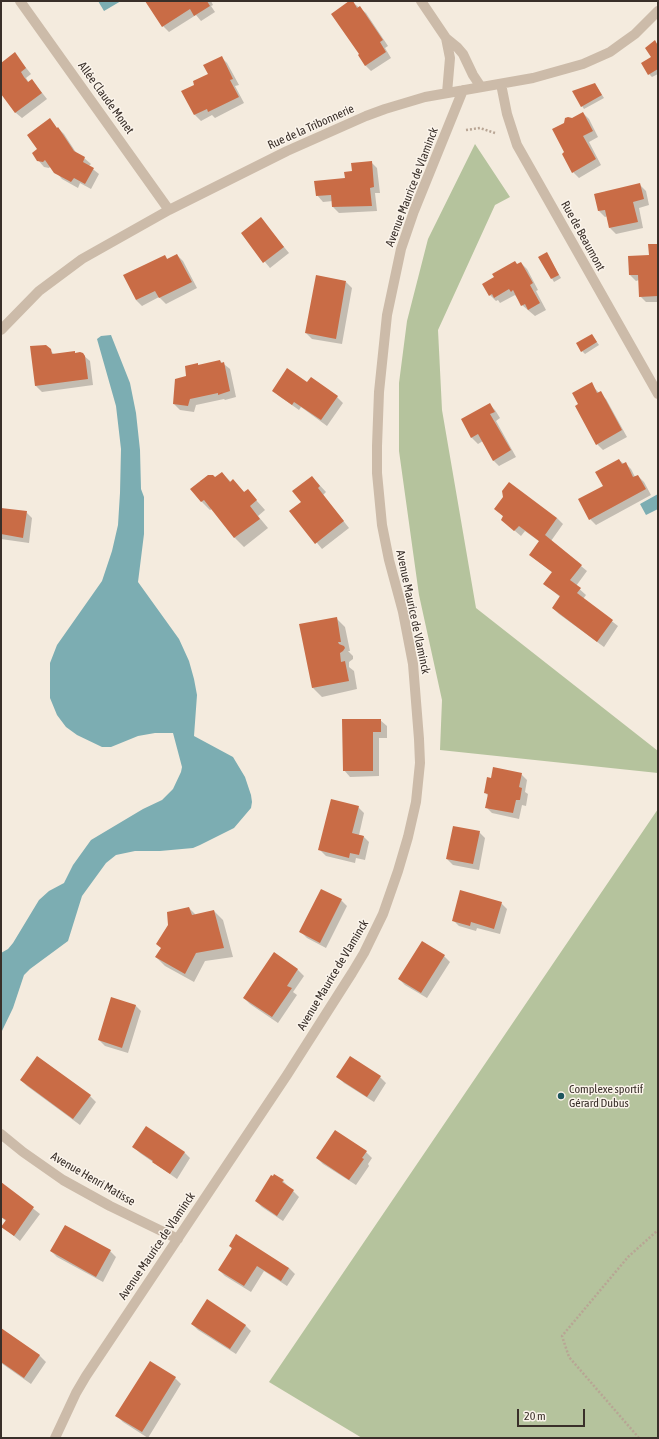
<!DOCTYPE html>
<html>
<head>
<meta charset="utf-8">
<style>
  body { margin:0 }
  #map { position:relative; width:659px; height:1439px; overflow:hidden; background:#f4ebde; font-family:"Asap Condensed",sans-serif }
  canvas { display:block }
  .frame { position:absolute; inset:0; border:2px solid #392f29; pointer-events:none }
  .scale { position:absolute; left:517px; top:1409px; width:68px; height:18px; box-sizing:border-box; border:2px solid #392f29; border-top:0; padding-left:5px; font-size:12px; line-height:14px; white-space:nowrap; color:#392f29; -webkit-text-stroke:3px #fbf4eb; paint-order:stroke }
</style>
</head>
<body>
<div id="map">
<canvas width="659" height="1439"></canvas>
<div class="frame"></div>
<div class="scale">20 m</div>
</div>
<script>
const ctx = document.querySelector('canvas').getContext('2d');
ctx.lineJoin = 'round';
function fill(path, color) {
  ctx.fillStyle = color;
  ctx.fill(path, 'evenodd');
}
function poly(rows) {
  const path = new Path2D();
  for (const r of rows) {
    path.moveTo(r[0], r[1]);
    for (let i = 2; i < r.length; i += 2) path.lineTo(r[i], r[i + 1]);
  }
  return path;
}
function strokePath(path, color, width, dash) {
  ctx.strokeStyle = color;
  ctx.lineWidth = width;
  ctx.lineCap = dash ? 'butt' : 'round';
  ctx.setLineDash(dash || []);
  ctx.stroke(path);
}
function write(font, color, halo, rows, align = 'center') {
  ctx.font = font + ' "Asap Condensed",sans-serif';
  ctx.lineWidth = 3;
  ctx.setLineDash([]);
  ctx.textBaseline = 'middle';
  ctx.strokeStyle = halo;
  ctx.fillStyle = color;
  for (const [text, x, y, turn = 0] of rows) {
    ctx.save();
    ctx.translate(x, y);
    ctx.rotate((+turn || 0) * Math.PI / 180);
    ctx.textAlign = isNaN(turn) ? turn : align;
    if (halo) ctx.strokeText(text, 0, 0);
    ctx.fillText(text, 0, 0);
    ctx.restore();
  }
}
fill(poly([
  [475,144,510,197,495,205,438,330,442,410,476,608,658,751,658,773,440,750,442,700,419,595,399,451,399,383,407,321,428,239],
  [658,809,658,1438,362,1438,269,1382]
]), '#b5c39d');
fill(poly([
  [98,1,121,1,104,11],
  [111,335,130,383,136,413,140,450,141,489,144,497,144,534,138,582,179,639,189,661,194,679,197,695,194,736,233,757,245,777,251,795,252,802,251,808,234,828,200,845,193,848,160,851,135,851,116,855,106,863,82,896,68,941,30,969,24,975,13,1008,1,1033,1,953,8,949,13,943,39,900,49,891,64,883,73,865,91,840,143,809,162,800,173,789,181,772,182,767,173,733,155,733,138,736,111,747,102,747,77,735,66,727,57,715,50,698,50,663,57,645,102,581,112,551,118,525,120,493,121,449,116,406,97,339,101,336],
  [658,494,658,509,646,515,640,504]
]), '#7cadb2');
fill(poly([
  [146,1,211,1,213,5,211,6,215,12,201,21,196,15,169,32,163,26],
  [351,1,366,13,388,46,385,48,391,58,371,71,365,65,361,54],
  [655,41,658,45,658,74,652,77,649,74],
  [15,54,31,74,26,78,29,83,32,80,47,99,22,118,16,113,2,92,1,93,1,64],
  [221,57,227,63,239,85,235,86,244,103,215,118,212,115,201,121,195,115,183,91,196,85,209,74],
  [597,87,604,98,584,109,582,106],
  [583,113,589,119,598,137,589,142,601,165,579,178,573,172,573,119],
  [58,128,64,134,77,154,84,158,91,164,89,166,99,174,91,189,80,183,78,188,62,179,51,166,49,168,44,167,38,160,38,149],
  [371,162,377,168,380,193,375,193,377,211,339,213,333,207,333,201,323,202,317,195,346,179,353,172],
  [640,185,646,191,649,205,639,208,643,228,616,234,610,228,608,216,605,217,599,211,595,194],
  [261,219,289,253,270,268,242,234],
  [658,245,658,302,646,302,640,296,639,280,636,281,630,275,650,256],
  [547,254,561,278,554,282,540,258],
  [177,255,183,261,197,288,166,304,159,297,142,306,136,300,165,256,168,260],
  [521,263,527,269,538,290,536,291,546,310,535,316,522,305,515,295,500,303,498,300,496,301,490,295],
  [346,282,352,288,342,344,312,339,306,333],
  [592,335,599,345,585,354,582,351],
  [45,346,55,355,76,354,83,355,90,361,93,385,42,392,36,386,31,347],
  [220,361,230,369,236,397,225,400,224,399,196,405,194,412,180,410,174,404,187,377,197,364,199,366],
  [307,384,337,397,343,403,327,426,301,407,299,410,279,396,273,390],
  [591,384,599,393,606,399,627,437,603,450,597,444,580,404],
  [489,404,495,410,500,418,496,421,516,457,499,466,493,460,483,441,478,444,472,438,462,420],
  [619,460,624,464,625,463,631,469,635,477,638,476,644,482,651,495,596,525,590,519,604,486],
  [222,473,231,482,233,480,245,493,248,491,265,510,258,516,268,528,244,547,235,538,212,509,210,510,201,501,216,478],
  [312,477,326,492,323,495,349,528,322,549,291,511,302,502],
  [1,509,26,512,32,518,29,543,1,539],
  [495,509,557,518,563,524,551,541,587,571,576,586,586,595,583,599,618,626,604,647,559,614,553,608,560,597,545,584,553,573,530,555,540,542,525,531,521,536,502,520,504,517],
  [336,618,345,627,350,651,348,651,353,656,353,659,349,662,349,667,354,671,357,689,322,697,313,688,300,625],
  [380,720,387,726,387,738,379,738,379,776,350,777,344,770],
  [521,774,527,780,525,792,528,794,526,806,522,805,519,819,492,813,486,807,488,796,485,792],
  [358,807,364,813,359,835,363,836,369,842,365,860,356,858,355,863,326,856,320,850],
  [479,832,485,838,479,870,453,865,447,859],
  [341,900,347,906,326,948,307,938,301,932],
  [501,903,507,909,500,934,477,928,476,931,459,926,453,920],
  [189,908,196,915,214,911,223,920,233,957,205,961,194,982,165,966,156,957],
  [423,942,444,956,450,962,427,998,405,985,399,979],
  [274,954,298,970,304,976,293,992,297,995,278,1023,250,1004,244,998],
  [135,1005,141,1011,128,1053,105,1046,99,1040],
  [38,1057,90,1096,96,1102,80,1125,27,1086,21,1080],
  [338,1077,380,1077,386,1083,374,1102,344,1083],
  [335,1131,366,1152,372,1158,368,1164,369,1166,356,1185,323,1164,317,1158],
  [134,1147,184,1152,190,1158,177,1179,140,1153],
  [274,1175,283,1181,299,1197,283,1221,262,1207,256,1201],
  [1,1183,40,1214,20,1241,2,1226,6,1221,1,1217],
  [65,1226,110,1251,116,1257,103,1282,57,1257,51,1251],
  [230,1246,289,1268,295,1274,287,1286,264,1271,251,1292,225,1276,219,1270,232,1249],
  [192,1324,245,1325,251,1331,236,1354,198,1330],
  [1,1329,40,1356,46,1362,31,1384,1,1363],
  [175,1378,181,1384,148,1438,123,1422,117,1416]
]), '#0003');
fill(poly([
  [145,1,207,1,210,6,194,16,190,9,162,27],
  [349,1,353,1,357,8,360,6,383,40,380,42,386,52,365,66,358,55,359,54,331,14],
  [655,40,658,46,658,69,648,75,641,63,651,57,645,48],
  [15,52,26,68,21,72,24,77,28,82,32,79,42,93,15,113,1,94,1,63],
  [222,56,233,79,230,80,239,97,208,112,207,109,194,115,181,91,194,85,193,81,208,74,203,65],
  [595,83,602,95,581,107,572,91],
  [583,112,593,131,583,136,596,159,572,173,562,154,564,152,552,129,564,123,565,118,568,117,572,118],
  [50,118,57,128,58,127,74,151,85,157,83,162,94,168,85,184,74,178,71,182,54,173,45,160,43,162,37,161,32,153,37,149,27,135],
  [372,161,374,187,370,188,372,206,332,207,331,195,316,196,314,181,345,178,344,172,352,171,351,163],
  [640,183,644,199,633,202,638,222,609,228,605,210,598,211,594,194],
  [261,217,284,247,263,263,241,233],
  [648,244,658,244,658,296,639,297,638,275,629,275,628,256,649,255],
  [547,252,559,275,551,279,538,257],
  [177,254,192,282,159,298,155,291,136,300,123,275,165,255,167,259],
  [515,261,517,264,521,262,533,283,530,285,540,303,528,310,525,304,521,306,513,290,511,292,509,289,494,298,492,294,489,296,482,284,494,277,492,274],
  [316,275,346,281,336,339,305,333],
  [592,334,597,342,581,352,576,343],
  [46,345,51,349,52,354,75,351,75,353,80,352,83,353,85,356,88,379,35,386,30,346],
  [220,360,221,363,224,362,230,391,218,395,218,393,190,399,188,406,173,404,175,379,186,376,185,366,198,363,198,365],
  [287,368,307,382,311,377,338,396,321,420,294,402,292,405,272,391],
  [592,382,597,393,601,391,622,430,596,445,575,406,578,404,572,393],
  [490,403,495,412,490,414,511,450,493,461,478,434,471,438,461,419],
  [619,459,622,464,626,462,633,477,638,475,646,489,589,520,578,499,603,486,595,472],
  [222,472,230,482,233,479,244,492,248,489,257,500,250,506,260,519,234,538,204,500,201,502,190,489,208,475,213,475,215,477],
  [312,476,320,486,318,488,344,521,315,544,289,511,301,502,292,491],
  [509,482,557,518,545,535,582,565,570,580,581,588,577,593,613,620,597,642,552,608,560,596,543,584,552,572,529,555,539,541,519,526,514,531,501,520,503,516,494,509,503,497,502,491],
  [1,508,27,511,23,538,1,534],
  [337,617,341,642,338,642,339,644,344,646,345,648,343,651,340,653,341,662,345,661,349,681,312,688,299,624],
  [342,719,381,719,381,732,373,732,373,771,343,771],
  [493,767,522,773,519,787,522,788,520,800,516,800,513,813,485,808,488,794,484,793,487,777,491,778],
  [331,799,359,806,352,833,364,836,359,855,350,853,349,858,318,850],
  [453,826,480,831,473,864,446,859],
  [321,889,342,899,320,943,299,932],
  [460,890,502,902,494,929,471,922,470,926,452,921],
  [189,907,192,915,214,910,224,948,196,953,185,974,155,957,161,948,156,944,168,925,167,912],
  [422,941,445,955,421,993,398,979],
  [274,952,298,969,287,986,292,988,272,1017,243,998],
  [111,997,136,1005,122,1048,98,1040],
  [37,1056,91,1095,73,1119,20,1080],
  [350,1056,381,1076,367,1097,336,1077],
  [146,1126,185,1152,170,1174,152,1162,153,1161,132,1147],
  [335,1130,367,1151,362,1158,364,1159,349,1180,316,1158],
  [274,1174,284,1180,282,1182,294,1190,277,1216,255,1201,271,1175,273,1176],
  [1,1182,34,1207,14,1236,1,1227,6,1220,1,1217],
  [65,1225,111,1250,96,1277,50,1251],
  [236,1234,289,1268,281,1281,257,1266,244,1286,218,1270,232,1248,229,1246],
  [207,1299,246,1325,230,1349,191,1324],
  [1,1328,40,1355,24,1378,1,1362],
  [150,1361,176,1377,142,1432,115,1416]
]), '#c96c46');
strokePath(poly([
  [466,130,480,128,495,133],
  [639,1438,569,1357,562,1336,628,1257,658,1230]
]), '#b8a594', 2.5, [2, 2]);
strokePath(poly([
  [20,1,169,210],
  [421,1,446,38,450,58,447,93],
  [446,38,457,47,463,54,473,75,481,87],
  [501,84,507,114,517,145,658,394],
  [1,330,39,291,82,259,169,210,287,151,366,116,385,109,425,97,533,78,583,64,610,52,621,44,635,34,658,11],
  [1,1134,23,1152,63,1180,110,1206,178,1239],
  [55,1438,76,1393,86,1376,287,1075,352,973,364,953,383,914,398,871,408,837,416,802,420,763,419,739,413,664,403,612,389,560,382,525,377,473,377,446,379,392,387,315,401,249,414,211,463,90]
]), '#ccbba9', 10);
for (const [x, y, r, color] of [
  [561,1096,4,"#1d565d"]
]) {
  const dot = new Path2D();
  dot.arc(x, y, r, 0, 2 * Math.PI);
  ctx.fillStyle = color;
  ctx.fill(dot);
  strokePath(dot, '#fbf4eb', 1.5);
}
write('12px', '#392f29', '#fbf4eb', [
  ["Allée Claude Monet",106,98,54],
  ["Rue de la Tribonnerie",311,127,-24],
  ["Avenue Maurice de Vlaminck",412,187,-69],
  ["Rue de Beaumont",583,236,61],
  ["Avenue Maurice de Vlaminck",413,612,78],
  ["Avenue Maurice de Vlaminck",333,975,-59],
  ["Avenue Henri Matisse",93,1179,30],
  ["Avenue Maurice de Vlaminck",157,1246,-56]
]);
write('12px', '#392f29', '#fbf4eb', [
  ["Complexe sportif",569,1089],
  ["Gérard Dubus",569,1103]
], 'left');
</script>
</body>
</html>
